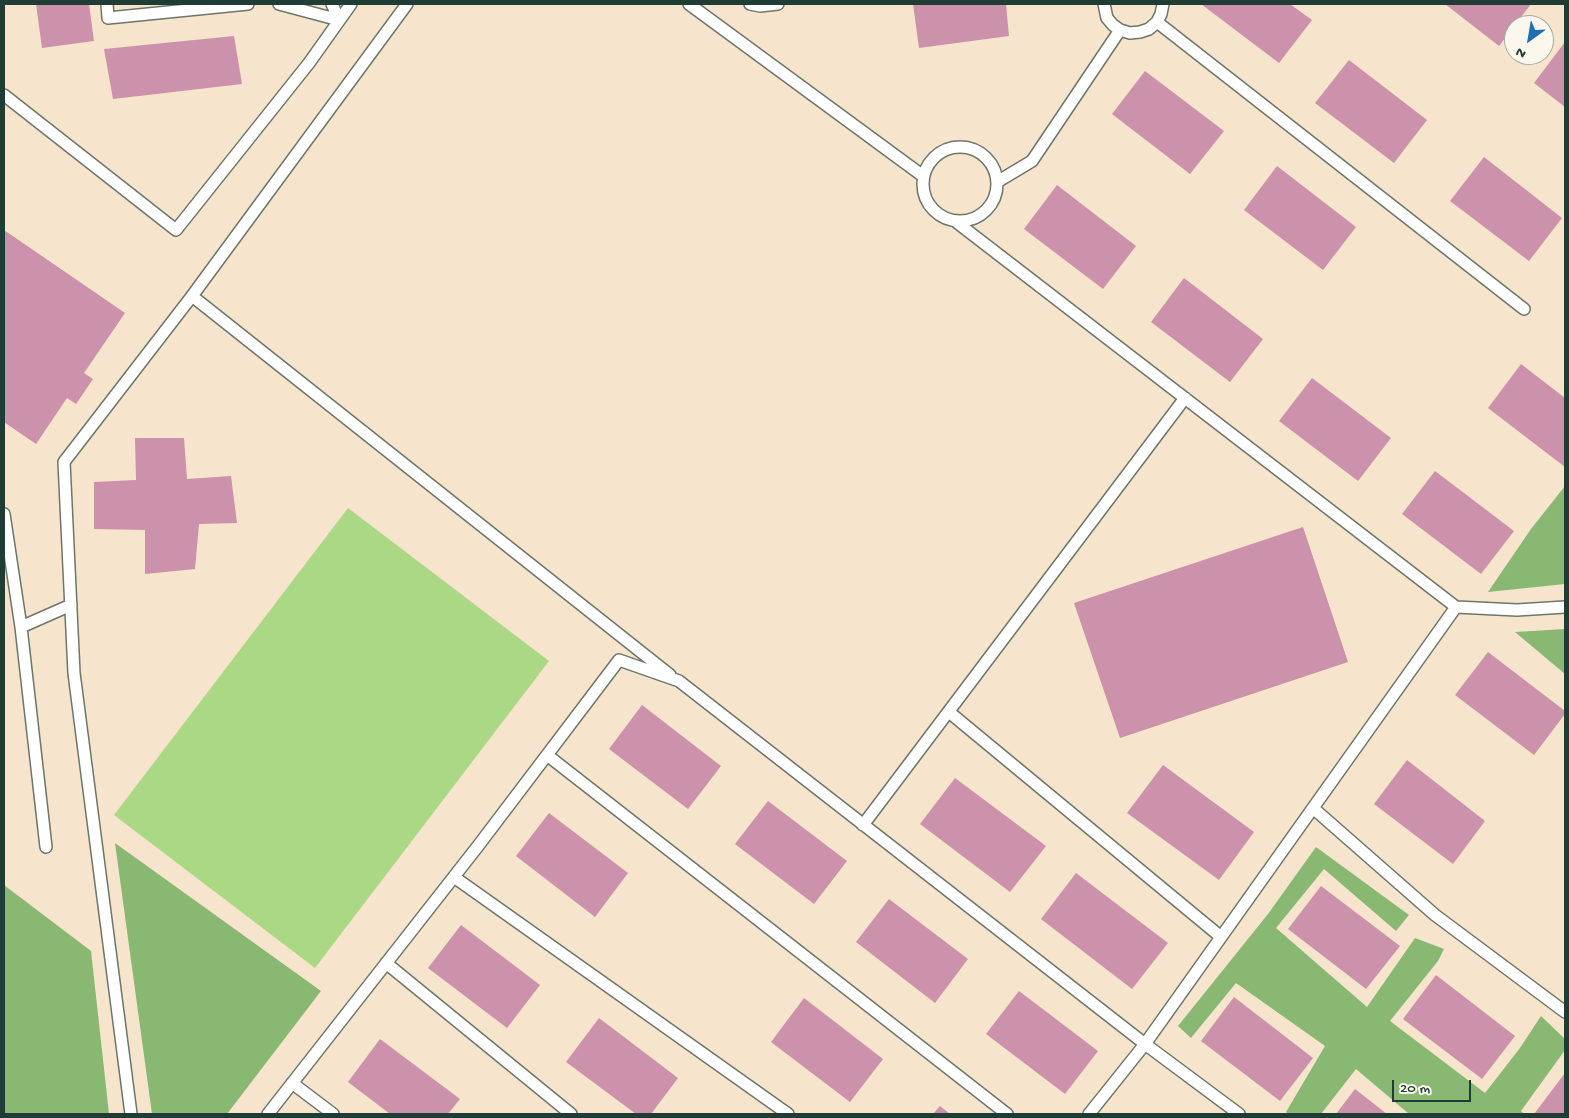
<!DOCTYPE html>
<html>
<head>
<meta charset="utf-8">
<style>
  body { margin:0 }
  #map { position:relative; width:1569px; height:1118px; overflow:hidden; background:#f6e4cc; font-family:"Gochi Hand",sans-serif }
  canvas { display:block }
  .frame { position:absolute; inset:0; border:5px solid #1f3d34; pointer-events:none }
  .north { position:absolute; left:1504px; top:15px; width:50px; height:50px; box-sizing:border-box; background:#fbf7ec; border:1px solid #a3ada2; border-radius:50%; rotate:212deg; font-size:14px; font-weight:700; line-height:20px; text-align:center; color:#1f3d34 }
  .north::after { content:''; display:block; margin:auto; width:18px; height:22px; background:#1f6fb2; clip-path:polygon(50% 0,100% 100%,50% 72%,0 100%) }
  .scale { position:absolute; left:1392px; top:1080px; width:79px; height:22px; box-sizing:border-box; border:2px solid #1f3d34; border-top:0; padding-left:6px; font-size:15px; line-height:18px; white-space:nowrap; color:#1f3d34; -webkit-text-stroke:4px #fbf7ec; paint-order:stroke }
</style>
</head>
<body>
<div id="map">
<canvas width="1569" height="1118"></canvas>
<div class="frame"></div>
<div class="north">N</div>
<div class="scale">20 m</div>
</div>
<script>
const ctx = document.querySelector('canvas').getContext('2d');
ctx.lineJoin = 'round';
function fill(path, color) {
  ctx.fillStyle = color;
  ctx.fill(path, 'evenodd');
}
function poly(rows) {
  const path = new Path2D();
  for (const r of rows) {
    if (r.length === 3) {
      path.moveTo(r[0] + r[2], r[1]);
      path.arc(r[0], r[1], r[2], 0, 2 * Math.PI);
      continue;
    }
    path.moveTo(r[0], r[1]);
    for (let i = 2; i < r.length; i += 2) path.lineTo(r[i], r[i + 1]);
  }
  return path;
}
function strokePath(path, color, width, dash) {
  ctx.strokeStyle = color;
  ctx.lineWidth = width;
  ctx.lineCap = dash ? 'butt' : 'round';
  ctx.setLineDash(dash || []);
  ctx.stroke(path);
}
fill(poly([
  [348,508,549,661,315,968,114,815]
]), '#abd885');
fill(poly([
  [1565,486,1565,584,1488,592,1531,529],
  [1565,629,1565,674,1515,632],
  [115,843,321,991,227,1114,152,1114],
  [1316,847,1409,915,1396,931,1324,869,1276,928,1367,1007,1415,938,1444,949,1438,961,1390,1021,1485,1093,1520,1048,1541,1016,1565,1039,1565,1050,1521,1111,1524,1114,1409,1114,1356,1069,1321,1114,1289,1114,1286,1112,1325,1046,1236,983,1191,1038,1178,1026,1268,914],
  [4,885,91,951,109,1114,4,1114]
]), '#88b872');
fill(poly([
  [36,4,89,4,94,41,42,48],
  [913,4,1006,4,1009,36,919,48],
  [1201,4,1290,4,1312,20,1279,63],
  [1445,4,1531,4,1499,46],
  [234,36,242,84,113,99,104,49],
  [1565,42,1565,107,1534,83],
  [1349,60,1427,120,1394,163,1315,103],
  [1145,71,1224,131,1190,174,1112,114],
  [1484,157,1562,218,1529,261,1450,201],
  [1277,166,1356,227,1323,270,1244,210],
  [1057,185,1136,246,1103,289,1024,229],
  [4,230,125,313,84,373,93,379,76,404,67,398,36,444,4,422],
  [1184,278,1263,339,1230,382,1151,322],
  [1521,364,1565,398,1565,467,1488,408],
  [1312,378,1391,438,1358,481,1279,421],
  [135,438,184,438,187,479,231,476,237,523,199,524,195,569,145,574,145,530,94,529,94,482,136,480],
  [1435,471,1514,531,1481,574,1402,514],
  [1303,527,1348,662,1120,738,1074,603],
  [1488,652,1565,711,1565,714,1534,755,1455,695],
  [642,705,721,766,688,809,609,749],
  [1407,760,1485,821,1453,864,1374,804],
  [1163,765,1254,832,1219,880,1127,813],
  [955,778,1046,846,1010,892,920,824],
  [768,801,847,861,814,904,735,844],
  [549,813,628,873,595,917,516,856],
  [1076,873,1168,943,1132,989,1041,919],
  [1321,886,1400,946,1366,989,1288,929],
  [889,899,968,959,935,1003,856,942],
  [461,925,540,985,507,1028,428,968],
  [1436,975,1515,1036,1482,1079,1403,1019],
  [1019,991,1098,1051,1065,1094,986,1034],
  [1234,997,1313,1058,1280,1101,1201,1041],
  [804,998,883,1059,850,1102,771,1042],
  [599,1018,678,1078,651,1114,636,1114,566,1062],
  [380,1039,460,1099,448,1114,390,1114,348,1082],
  [1565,1073,1565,1114,1534,1114],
  [1355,1089,1387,1114,1336,1114],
  [940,1106,950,1114,933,1114]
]), '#cc91ab');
const lane = poly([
  [107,4,108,18,248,4],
  [279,4,339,20],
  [332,4,339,20],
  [407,4,192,296,670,675],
  [689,4,923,176],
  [750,4,760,6,778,4],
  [1104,4,1107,18,1113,25,1120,30,1130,33,1140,32,1149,29,1157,22,1161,14,1163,4],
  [1157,22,1524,309],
  [4,95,176,230,309,63,351,4],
  [960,184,37],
  [997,182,1032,161,1120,30],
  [955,221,1456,607,1517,610,1565,607],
  [4,514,21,627,46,847],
  [21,627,71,605],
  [949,712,1221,937],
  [547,755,1007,1114],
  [1313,808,1435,915,1565,1012],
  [863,825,1185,398],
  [454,877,788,1114],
  [386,963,571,1114],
  [292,1083,333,1114],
  [131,1114,74,673,64,462,192,296],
  [268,1114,478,846,619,660,679,681,1145,1044,1089,1114],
  [1239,1114,1145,1044,1456,607]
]);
strokePath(lane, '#6a7769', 14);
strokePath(lane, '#fff', 11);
</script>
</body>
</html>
